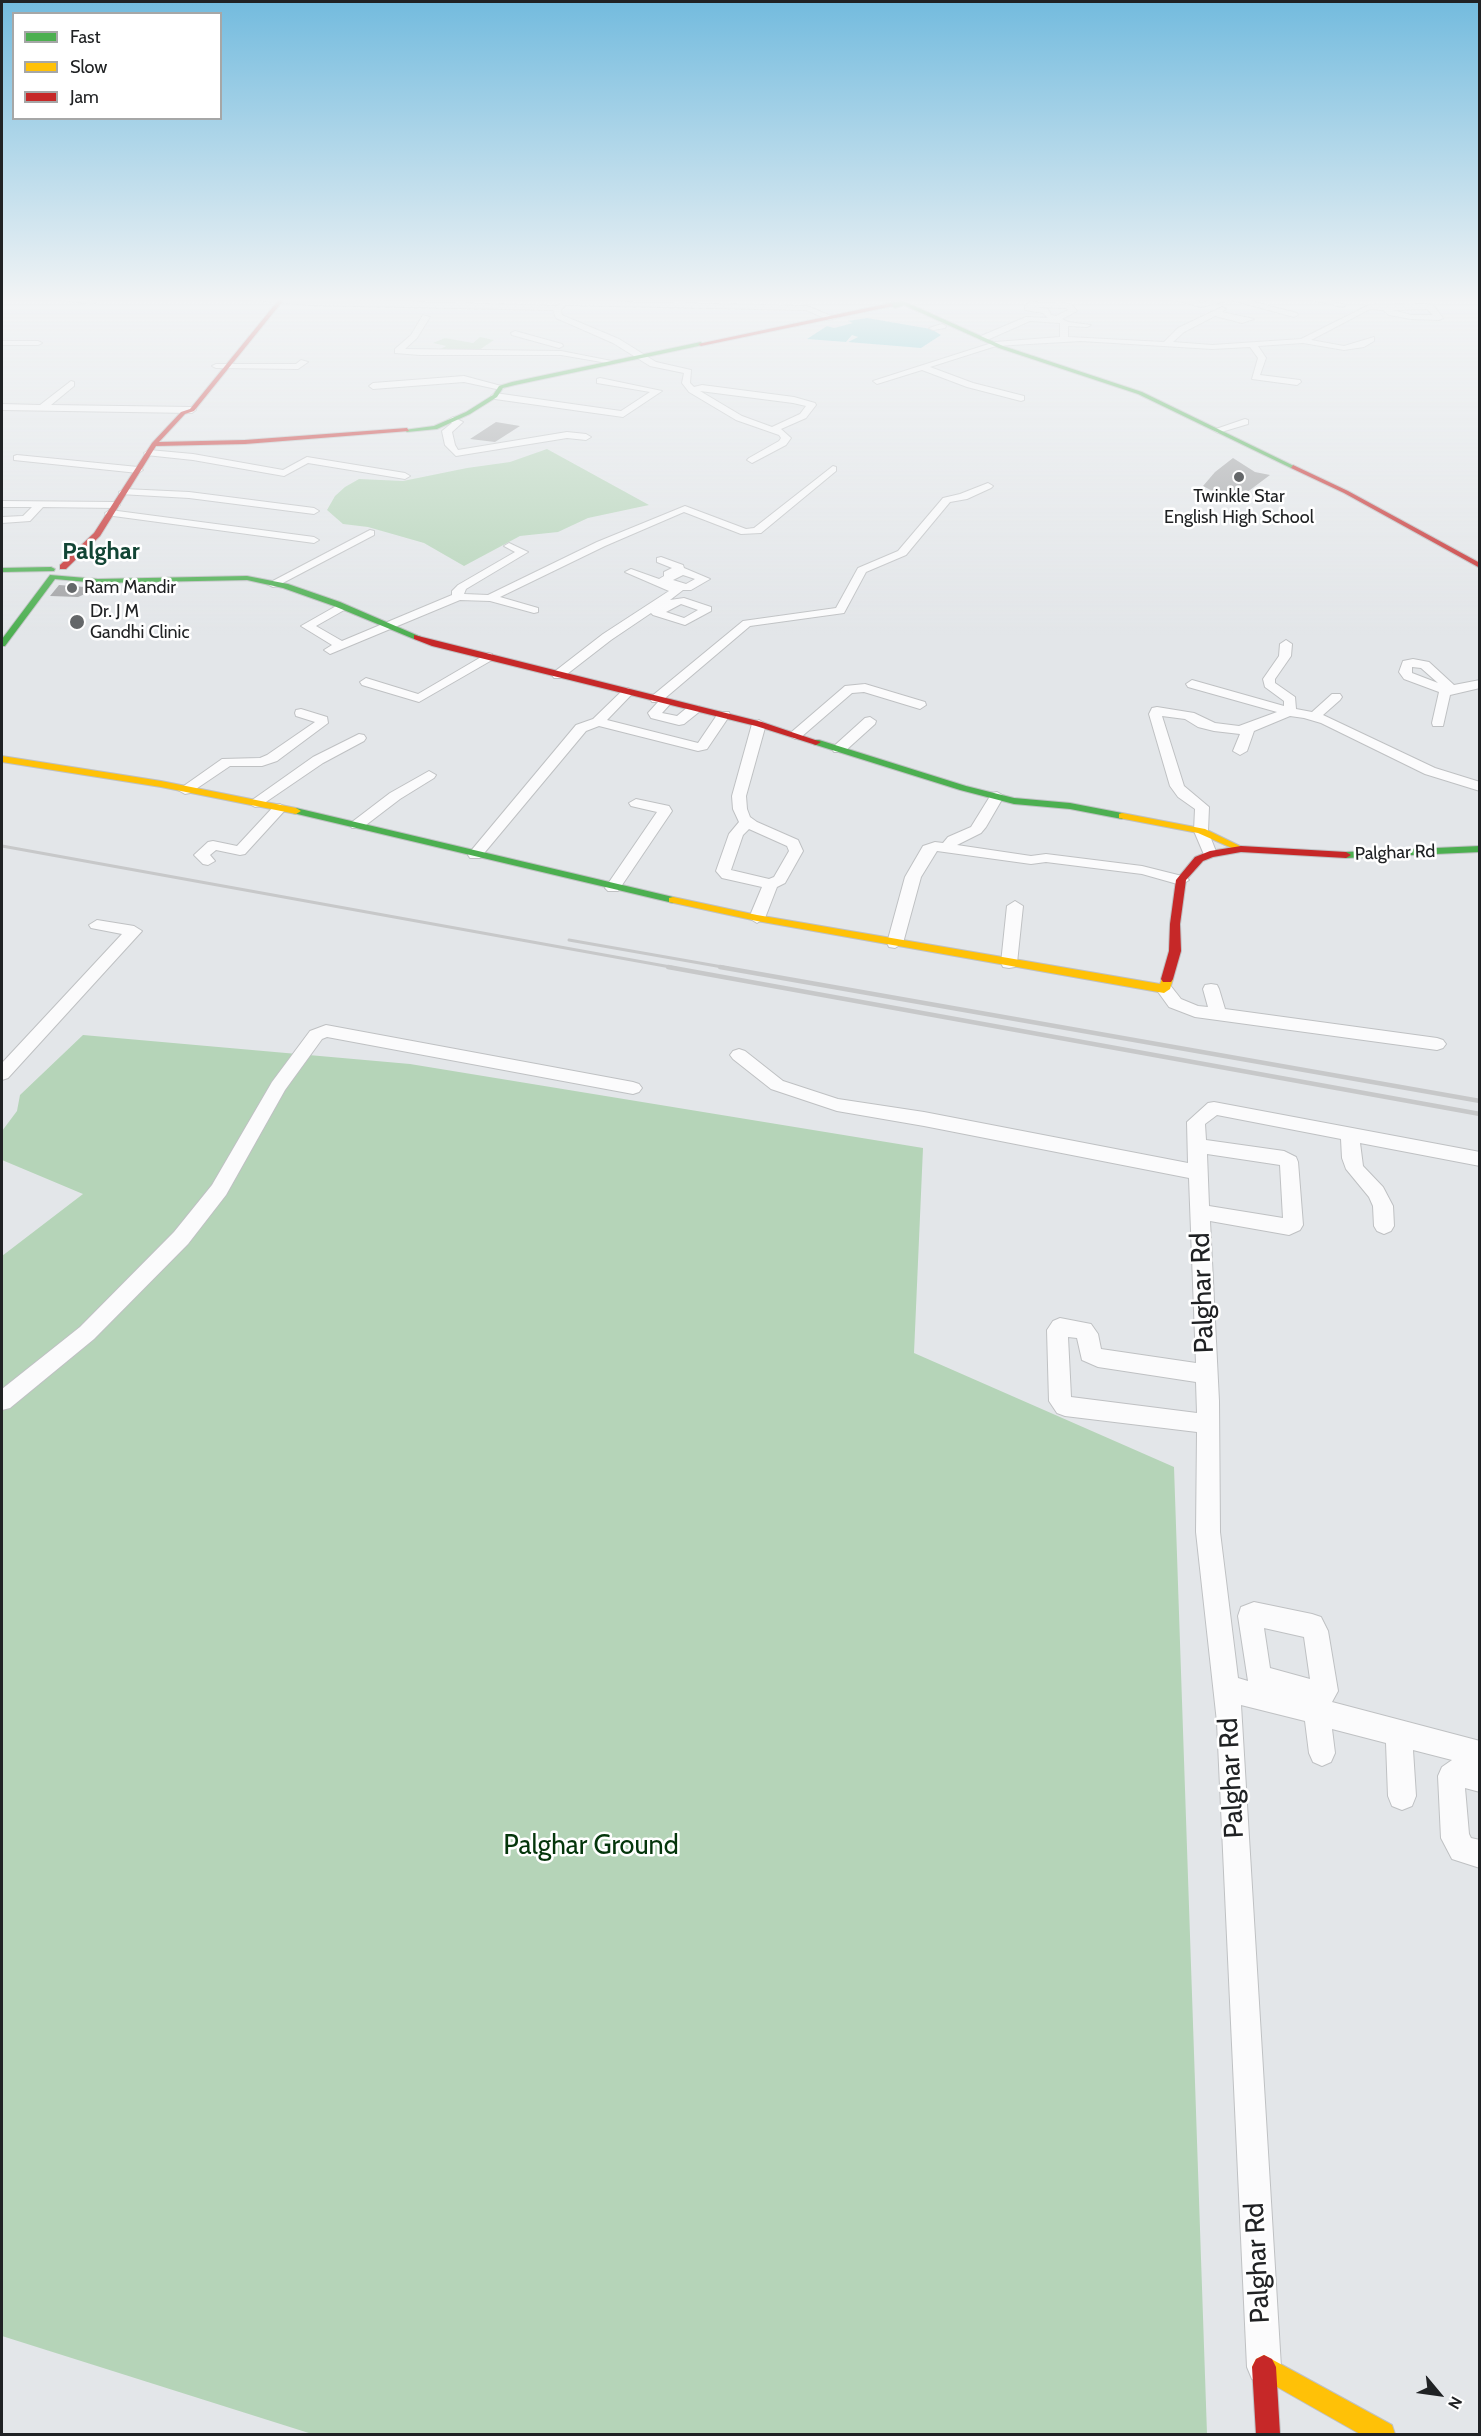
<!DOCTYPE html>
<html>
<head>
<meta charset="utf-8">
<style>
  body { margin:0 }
  #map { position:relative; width:1481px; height:2436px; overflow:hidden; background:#e3e6e9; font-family:Cabin,sans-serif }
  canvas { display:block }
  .frame { position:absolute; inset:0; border:3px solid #202224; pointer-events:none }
  .legend { position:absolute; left:12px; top:12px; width:210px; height:108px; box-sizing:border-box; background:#fff; border:2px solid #a6a7a7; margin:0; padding:8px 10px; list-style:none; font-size:18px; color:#202224 }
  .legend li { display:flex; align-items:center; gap:12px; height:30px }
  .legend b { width:30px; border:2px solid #a6a7a7 }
  .north { position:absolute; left:1409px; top:2364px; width:60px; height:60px; -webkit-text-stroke:4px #fff; paint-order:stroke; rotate:119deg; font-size:16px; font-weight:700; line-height:24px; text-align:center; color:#202224 }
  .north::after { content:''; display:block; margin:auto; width:21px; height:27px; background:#202224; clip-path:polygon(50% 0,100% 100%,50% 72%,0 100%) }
</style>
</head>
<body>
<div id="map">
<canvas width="1481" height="2436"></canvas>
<div class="frame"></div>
<ul class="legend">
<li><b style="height:8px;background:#4caf50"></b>Fast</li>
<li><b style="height:8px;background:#ffc107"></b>Slow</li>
<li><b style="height:8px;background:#c62828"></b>Jam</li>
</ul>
<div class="north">N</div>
</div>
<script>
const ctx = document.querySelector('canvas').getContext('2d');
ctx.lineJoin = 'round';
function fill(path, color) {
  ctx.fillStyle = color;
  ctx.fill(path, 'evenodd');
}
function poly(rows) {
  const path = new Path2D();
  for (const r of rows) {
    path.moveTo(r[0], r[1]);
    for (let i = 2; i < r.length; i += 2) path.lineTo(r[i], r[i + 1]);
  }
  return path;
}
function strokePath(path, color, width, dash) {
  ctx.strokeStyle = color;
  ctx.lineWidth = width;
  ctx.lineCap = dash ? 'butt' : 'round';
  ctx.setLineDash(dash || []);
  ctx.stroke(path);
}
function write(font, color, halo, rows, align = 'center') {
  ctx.font = font + ' Cabin,sans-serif';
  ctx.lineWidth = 5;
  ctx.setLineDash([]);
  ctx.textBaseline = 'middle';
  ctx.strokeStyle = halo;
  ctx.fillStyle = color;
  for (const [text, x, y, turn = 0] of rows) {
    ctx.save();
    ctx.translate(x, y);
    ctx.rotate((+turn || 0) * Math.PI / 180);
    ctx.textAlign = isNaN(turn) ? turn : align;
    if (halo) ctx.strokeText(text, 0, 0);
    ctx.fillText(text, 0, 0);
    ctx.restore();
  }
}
fill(poly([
  [480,337,494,340,476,352,439,350,446,346,433,343,445,338,473,343],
  [547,449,649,505,588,518,558,532,520,536,464,566,424,543,368,527,343,524,327,510,335,496,345,487,359,479,403,481,467,468,510,462],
  [83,1035,410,1064,923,1148,914,1353,1174,1467,1207,2434,312,2434,2,2336,2,1256,83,1194,2,1160,2,1131,17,1111,20,1095]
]), '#b5d4b8');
fill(poly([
  [867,318,931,329,941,335,921,348,848,342,858,337,852,335,846,342,807,339,827,326,834,328,853,323,848,321]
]), '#65c6cf');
fill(poly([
  [496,422,520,426,495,442,470,439],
  [1233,458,1255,472,1270,475,1242,496,1224,497,1203,486,1215,472],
  [59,585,98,588,99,588,78,597,50,596]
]), '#a2a3a5');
const street = poly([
  [42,297,68,297,96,302,92,304,42,297],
  [225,297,557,306,564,301,807,306,836,318,829,320,806,310,566,305,561,310,562,315,619,339,656,362,691,370,690,383,694,387,702,385,794,397,815,403,816,405,806,418,781,429,791,438,786,445,752,463,747,460,749,458,779,441,781,438,779,435,736,420,689,392,682,383,684,373,650,366,613,343,556,318,553,310,309,305,225,297],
  [700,391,793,403,806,406,800,414,772,427,742,416,700,391],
  [1164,297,1184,297,1201,303,1222,299,1226,301,1201,307,1164,297],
  [1234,297,1297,313,1298,315,1294,317,1224,298,1234,297],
  [1300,297,1315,297,1346,305,1342,307,1300,297],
  [1030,302,1071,304,1077,311,1062,319,1068,322,1091,325,1087,327,1068,326,1068,337,1164,342,1178,328,1222,307,1226,309,1222,312,1254,319,1242,323,1215,316,1184,332,1173,342,1212,345,1301,339,1369,305,1426,304,1433,305,1443,318,1439,320,1411,319,1389,315,1383,310,1370,309,1311,340,1344,346,1374,337,1374,341,1364,347,1344,350,1303,343,1258,346,1266,358,1260,375,1300,380,1301,382,1297,385,1252,379,1258,358,1250,347,1212,349,1081,341,996,346,930,367,973,383,1024,396,1024,400,1021,401,967,387,922,370,877,384,873,381,995,342,1060,337,1060,323,1030,321,987,340,981,340,981,336,1026,317,1048,318,1043,313,1025,310,1025,306,1030,302],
  [1034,307,1066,308,1068,310,1056,316,1051,315,1048,309,1034,307],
  [1427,309,1433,315,1411,315,1393,310,1427,309],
  [423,315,430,317,417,338,405,349,561,351,617,362,613,364,561,355,420,355,395,353,395,349,411,335,423,315],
  [942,324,946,326,945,328,933,330,929,328,942,324],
  [515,331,562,344,563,346,559,348,512,335,511,333,515,331],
  [2,341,38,341,42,343,38,345,2,345,2,341],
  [301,360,308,362,298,369,216,368,212,366,216,364,296,364,301,360],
  [464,376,505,387,501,390,464,382,373,389,369,386,373,383,464,376],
  [600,378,662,391,623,417,495,399,491,396,495,393,621,411,650,392,597,383,597,379,600,378],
  [71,381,74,382,74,386,51,405,192,407,196,410,192,413,2,410,2,404,40,405,71,381],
  [453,417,463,422,452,432,455,445,458,450,567,432,586,434,591,437,586,440,567,438,456,456,445,445,442,431,452,423,448,420,453,417],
  [1245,419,1248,420,1248,424,1218,433,1213,430,1245,419],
  [149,450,193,454,283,470,307,457,405,473,410,476,405,479,308,463,284,476,193,460,146,455,144,453,149,450],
  [17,455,138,467,143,470,138,473,14,460,14,456,17,455],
  [833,466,836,467,836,471,761,533,741,534,684,512,605,546,500,597,538,608,538,612,534,613,490,601,460,600,330,654,324,650,332,645,301,626,338,605,346,605,346,609,316,626,342,641,452,595,452,591,458,585,515,552,504,546,509,543,528,552,466,589,464,594,488,595,597,542,685,506,746,529,754,528,833,466],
  [988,483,993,486,991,488,967,499,950,502,906,555,866,572,844,613,750,626,664,699,670,699,672,702,662,713,677,716,689,706,699,706,700,709,699,712,684,724,679,725,651,718,648,713,658,702,652,702,650,699,652,696,743,621,836,608,858,568,898,551,943,498,960,494,988,483],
  [124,489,189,492,314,508,319,511,314,514,189,498,120,494,119,492,124,489],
  [2,501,115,502,120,505,115,508,43,507,30,521,2,523,2,517,23,516,32,507,2,507,2,501],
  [110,510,314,537,319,540,314,543,106,515,105,513,110,510],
  [370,530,374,531,374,535,277,586,273,587,267,584,370,530],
  [661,557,683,565,684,568,710,579,691,590,683,590,670,600,684,598,711,607,711,611,685,625,653,615,651,613,611,640,562,678,554,678,552,675,554,672,603,634,669,591,625,572,631,569,659,579,664,576,664,572,672,568,657,562,657,558,661,557],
  [683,575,695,579,686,584,673,580,683,575],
  [681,604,698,610,684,618,666,612,681,604],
  [1286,640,1292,644,1291,656,1275,679,1275,683,1295,697,1296,709,1312,712,1332,694,1340,694,1342,697,1340,700,1323,715,1435,768,1480,782,1480,791,1425,774,1321,723,1304,718,1290,716,1254,731,1247,751,1240,755,1233,751,1240,734,1214,731,1198,727,1185,719,1162,716,1184,786,1209,807,1208,831,1217,854,1210,858,1205,857,1194,831,1195,809,1178,797,1170,786,1149,714,1152,708,1157,707,1194,713,1215,723,1239,726,1277,712,1188,687,1186,684,1192,680,1284,706,1284,701,1265,687,1263,679,1279,656,1280,644,1286,640],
  [488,653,492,654,492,660,419,702,362,685,360,682,366,678,418,694,488,653],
  [1413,659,1429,662,1454,685,1480,680,1480,688,1450,695,1443,726,1433,726,1432,723,1439,692,1404,679,1399,672,1403,661,1413,659],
  [1412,667,1421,668,1438,683,1412,673,1412,667],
  [865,684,925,702,926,705,920,709,864,692,852,693,800,738,795,739,788,735,845,686,865,684],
  [628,688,634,692,607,720,698,743,719,712,729,712,730,715,707,749,698,751,599,726,586,731,480,858,470,858,468,855,470,852,576,725,593,719,624,689,628,688],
  [301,709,327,717,328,723,277,761,262,766,230,766,190,793,185,794,178,790,222,759,260,758,267,755,315,722,296,716,295,713,296,710,301,709],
  [870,717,876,721,875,724,844,752,834,752,832,749,834,746,865,718,870,717],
  [759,720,766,724,746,796,747,809,750,817,757,822,798,840,803,851,785,883,777,887,765,918,757,923,749,918,762,887,722,878,716,871,729,834,739,822,733,809,732,796,752,724,759,720],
  [749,829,787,846,789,851,774,877,769,879,731,870,743,835,749,829],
  [359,734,364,735,366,738,364,741,323,763,260,806,255,807,248,803,313,757,359,734],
  [429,771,436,775,434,778,400,799,362,828,352,828,350,825,352,822,390,793,429,771],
  [997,792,1004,796,986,827,981,833,957,845,1031,856,1046,854,1142,866,1186,877,1189,880,1181,885,1142,874,1046,862,1031,864,937,851,921,877,903,943,895,948,889,947,887,943,905,877,923,846,935,842,943,843,948,837,971,827,992,793,997,792],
  [636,799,669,806,672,811,618,891,608,891,605,888,657,812,631,806,629,803,636,799],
  [280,804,287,808,245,854,240,855,216,850,210,855,215,861,208,865,203,864,194,855,208,842,213,841,237,846,275,805,280,804],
  [1015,901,1023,906,1017,963,1015,967,1009,968,1003,967,1001,963,1007,906,1015,901],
  [97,920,134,926,142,931,8,1078,2,1080,2,1063,122,934,91,928,89,925,97,920],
  [1164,984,1170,985,1181,999,1198,1006,1208,1007,1203,989,1205,985,1211,984,1217,985,1219,989,1225,1009,1437,1038,1443,1040,1446,1044,1443,1048,1437,1050,1195,1017,1169,1007,1156,989,1158,985,1164,984],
  [326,1025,633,1082,639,1084,642,1088,639,1092,633,1094,327,1037,322,1039,285,1090,226,1195,188,1244,94,1339,10,1408,2,1410,2,1389,80,1327,174,1232,212,1185,272,1082,310,1031,326,1025],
  [739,1049,745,1051,783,1081,838,1099,924,1112,1188,1163,1187,1122,1208,1103,1214,1102,1480,1152,1480,1166,1360,1143,1363,1166,1383,1187,1393,1206,1394,1226,1391,1231,1384,1234,1377,1231,1374,1226,1373,1206,1369,1197,1346,1169,1342,1158,1341,1139,1217,1115,1205,1124,1206,1140,1284,1151,1296,1157,1298,1162,1303,1225,1300,1230,1289,1235,1210,1221,1219,1401,1220,1532,1238,1678,1248,1681,1238,1616,1241,1607,1254,1602,1312,1614,1321,1617,1328,1631,1338,1691,1332,1702,1480,1741,1480,1792,1465,1788,1469,1834,1471,1838,1480,1840,1480,1868,1452,1859,1441,1838,1438,1776,1442,1767,1452,1760,1413,1750,1416,1796,1412,1806,1402,1810,1392,1806,1388,1796,1386,1743,1332,1729,1335,1753,1331,1762,1322,1766,1313,1762,1309,1753,1305,1721,1241,1705,1281,2367,1276,2379,1264,2384,1252,2379,1247,2367,1217,1722,1196,1532,1197,1432,1065,1416,1057,1413,1049,1401,1047,1330,1053,1321,1060,1318,1091,1324,1098,1334,1101,1349,1196,1363,1189,1178,924,1126,837,1111,771,1089,733,1059,730,1055,733,1051,739,1049],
  [1207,1154,1280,1165,1283,1218,1209,1206,1207,1154],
  [1068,1337,1077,1338,1082,1360,1098,1367,1196,1382,1197,1413,1071,1397,1068,1337],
  [1264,1628,1304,1637,1310,1679,1270,1668,1264,1628]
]);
const fast = poly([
  [903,301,1003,346,1142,392,1296,467,1291,468,1138,394,999,348,904,305,895,308,886,303,903,301],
  [701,342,703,345,515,385,503,388,497,397,470,414,437,429,407,432,404,430,434,426,466,412,493,395,499,386,512,382,701,342],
  [51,567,55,569,54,571,2,572,2,568,51,567],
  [50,575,98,579,247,576,288,584,340,602,421,637,414,639,334,606,283,588,247,580,98,583,55,579,5,646,2,646,2,639,50,575],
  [813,740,819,740,966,786,1014,798,1070,803,1122,813,1127,816,1122,819,1070,809,1014,804,960,790,813,744,813,740],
  [296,808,673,897,678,900,673,903,293,813,291,811,296,808],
  [1480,846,1480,852,1346,858,1341,855,1346,852,1480,846]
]);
const slow = poly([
  [2,756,161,781,296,808,301,811,296,814,161,787,2,762,2,756],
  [1122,813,1205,829,1246,849,1241,852,1198,833,1119,818,1119,814,1122,813],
  [673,897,757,915,1160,984,1163,976,1171,976,1173,979,1170,989,1164,993,757,921,669,902,669,898,673,897],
  [1264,2355,1392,2425,1395,2434,1360,2434,1256,2375,1252,2367,1256,2359,1264,2355]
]);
const jam = poly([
  [281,297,286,297,194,411,185,414,159,442,245,440,407,428,409,431,245,444,156,446,100,536,66,569,60,569,60,565,94,533,152,443,181,412,190,409,281,297],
  [891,303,893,306,701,346,698,344,891,303],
  [1293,465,1348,491,1480,563,1480,568,1344,493,1291,468,1293,465],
  [414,635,762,722,821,742,816,745,756,726,432,646,414,639,414,635],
  [1241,846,1346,852,1351,855,1346,858,1241,852,1213,857,1203,861,1186,880,1180,924,1181,951,1173,979,1171,982,1163,982,1161,979,1169,951,1170,924,1176,880,1195,857,1210,851,1241,846],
  [1264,2355,1272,2359,1276,2367,1280,2434,1256,2434,1252,2367,1256,2359,1264,2355]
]);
strokePath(street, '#bfc1c3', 2);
strokePath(fast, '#bfc1c3', 2);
strokePath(slow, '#bfc1c3', 2);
strokePath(jam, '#bfc1c3', 2);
fill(street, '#fbfbfc');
fill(fast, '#4caf50');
fill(slow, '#ffc107');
fill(jam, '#c62828');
strokePath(poly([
  [2,846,676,968],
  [569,940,728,968]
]), '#c7c8c9', 3);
strokePath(poly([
  [668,967,1480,1114],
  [720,967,1480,1101]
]), '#c7c8c9', 4.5);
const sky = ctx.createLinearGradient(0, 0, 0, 638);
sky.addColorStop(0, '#73bbde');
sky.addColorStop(0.47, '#f2f4f5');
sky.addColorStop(1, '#f2f4f500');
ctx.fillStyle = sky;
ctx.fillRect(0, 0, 1481, 638);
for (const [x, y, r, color] of [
  [1239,477,6,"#646769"],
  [72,588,6,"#646769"],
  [77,622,8,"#646769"]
]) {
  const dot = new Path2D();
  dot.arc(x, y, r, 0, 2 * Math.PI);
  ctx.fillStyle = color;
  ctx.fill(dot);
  strokePath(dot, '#fff', 2);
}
write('18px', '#202224', '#fff', [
  ["Twinkle Star",1239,497,"center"],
  ["English High School",1239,518,"center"],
  ["Ram Mandir",84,588],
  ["Dr. J M",90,612],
  ["Gandhi Clinic",90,633]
], 'left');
write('18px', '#202224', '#fff', [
  ["Palghar Rd",1395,853,-2]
]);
write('bold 24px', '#124535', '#fff', [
  ["Palghar",101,552]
]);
write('27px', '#202224', '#fff', [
  ["Palghar Rd",1203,1293,-92],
  ["Palghar Rd",1232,1778,-93],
  ["Palghar Rd",1258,2263,-93]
]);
write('27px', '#04350b', '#fff', [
  ["Palghar Ground",591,1846]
]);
</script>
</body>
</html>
